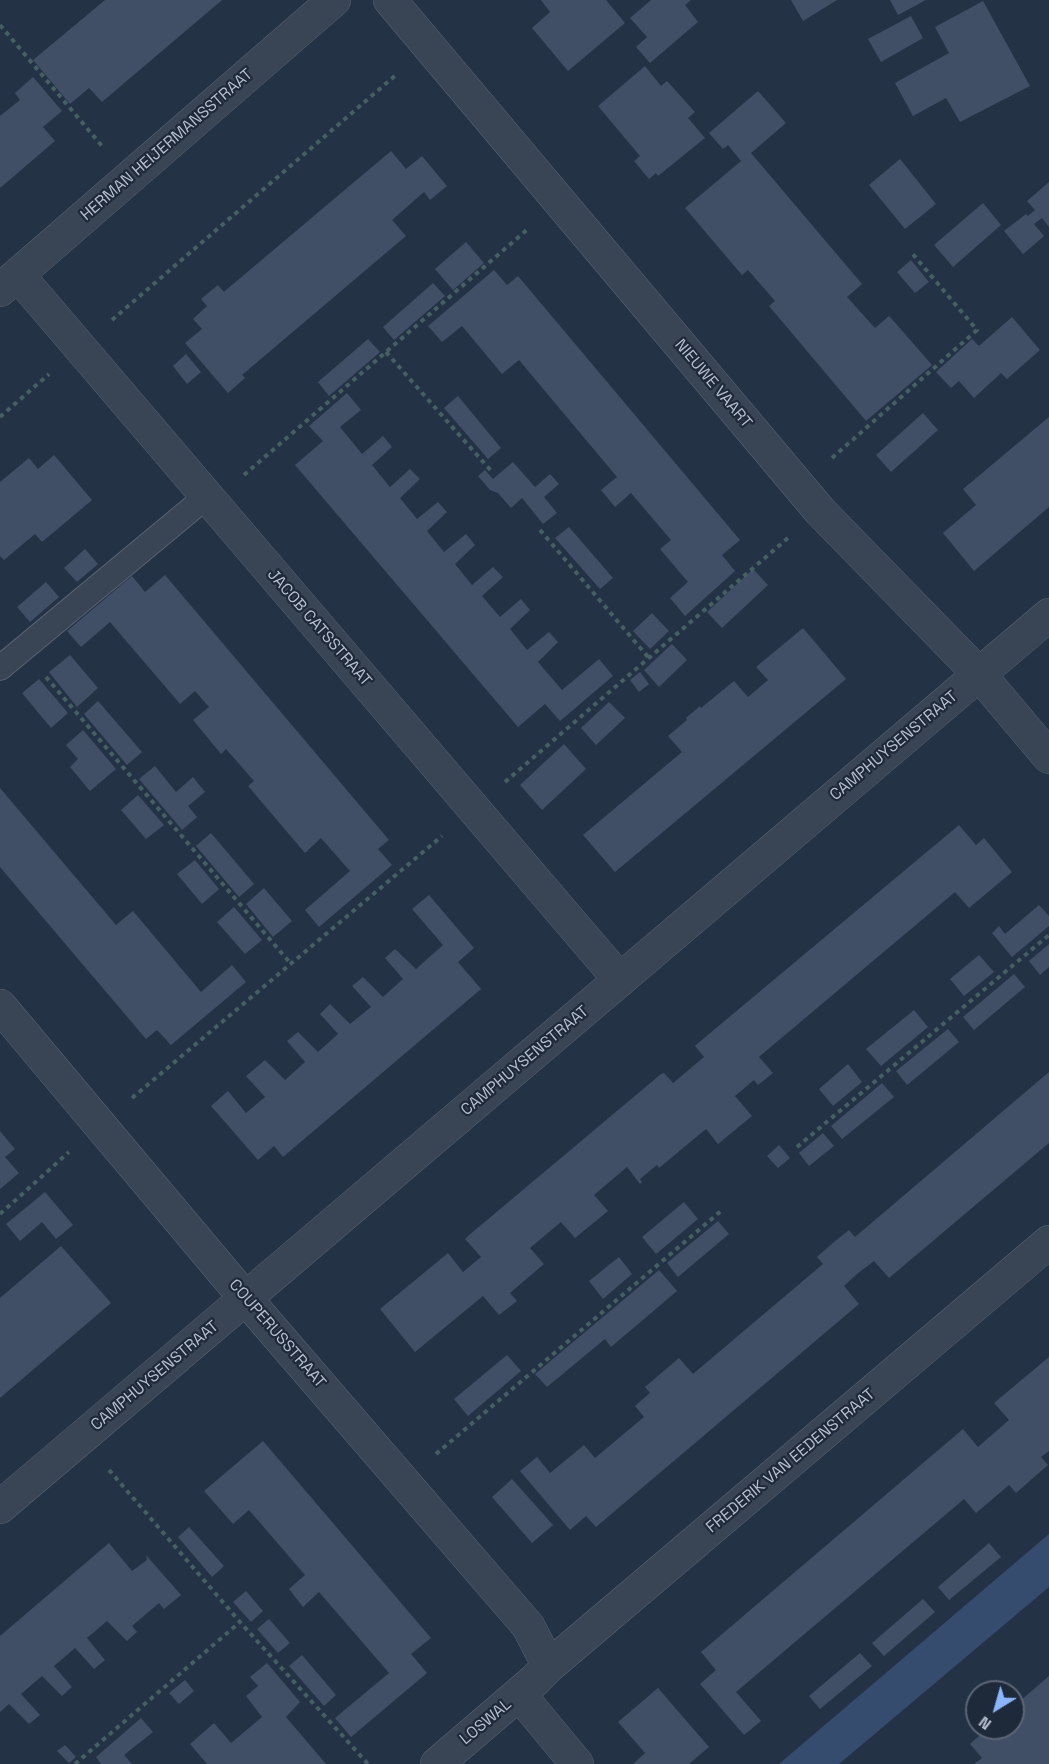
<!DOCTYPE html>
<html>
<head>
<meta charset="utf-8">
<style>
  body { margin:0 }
  #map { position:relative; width:1049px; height:1764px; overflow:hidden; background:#243246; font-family:"Space Grotesk",sans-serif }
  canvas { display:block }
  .north { position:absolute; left:965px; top:1680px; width:60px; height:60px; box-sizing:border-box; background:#1e293a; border:2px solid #5b6575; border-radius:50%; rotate:217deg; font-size:16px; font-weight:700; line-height:24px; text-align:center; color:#b7bfce }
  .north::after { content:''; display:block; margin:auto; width:21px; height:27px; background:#8bb5ff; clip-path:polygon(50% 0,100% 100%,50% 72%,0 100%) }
</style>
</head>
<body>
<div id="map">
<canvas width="1049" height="1764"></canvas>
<div class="north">N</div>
</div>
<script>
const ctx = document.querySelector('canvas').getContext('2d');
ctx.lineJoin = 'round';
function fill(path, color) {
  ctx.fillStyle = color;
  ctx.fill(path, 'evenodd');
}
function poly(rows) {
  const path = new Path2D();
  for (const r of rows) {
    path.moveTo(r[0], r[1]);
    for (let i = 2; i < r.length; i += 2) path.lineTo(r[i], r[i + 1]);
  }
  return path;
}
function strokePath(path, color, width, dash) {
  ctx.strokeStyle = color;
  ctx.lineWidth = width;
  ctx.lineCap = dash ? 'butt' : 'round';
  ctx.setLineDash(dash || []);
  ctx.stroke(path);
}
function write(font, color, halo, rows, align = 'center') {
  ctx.font = font + ' "Space Grotesk",sans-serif';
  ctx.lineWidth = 4.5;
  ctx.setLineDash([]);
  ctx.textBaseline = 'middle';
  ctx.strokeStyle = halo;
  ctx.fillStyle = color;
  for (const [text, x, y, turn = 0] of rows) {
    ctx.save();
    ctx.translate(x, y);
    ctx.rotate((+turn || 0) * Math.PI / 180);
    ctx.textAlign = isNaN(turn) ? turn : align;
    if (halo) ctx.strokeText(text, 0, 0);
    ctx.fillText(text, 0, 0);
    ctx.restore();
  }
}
fill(poly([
  [1049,1534,1049,1587,839,1764,779,1764]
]), '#364c6e');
fill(poly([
  [105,0,222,0,102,102,89,88,70,104,33,60],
  [541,0,606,0,625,23,568,71,532,28,550,12],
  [651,0,691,0,685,5,698,22,650,63,636,47,647,37,630,18],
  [791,0,837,0,803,21],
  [890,0,926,0,898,15],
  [983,1,1030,86,960,122,946,98,913,116,895,83,949,53,935,27],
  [911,16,923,38,881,62,868,39],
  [645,66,661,86,667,81,695,112,688,118,705,138,658,176,656,173,649,179,634,161,640,156,598,106],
  [33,77,62,111,43,127,55,141,0,188,0,116,20,100,15,93],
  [758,91,786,123,751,153,862,284,847,297,875,328,889,316,891,318,932,365,866,421,769,306,775,301,748,270,742,275,685,208,741,161,728,145,723,149,709,133],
  [391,151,406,169,422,156,447,186,430,200,424,192,392,220,406,236,242,375,245,378,228,393,185,343,202,329,193,319,207,306,201,299,218,285,224,292,226,290],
  [900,159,936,204,905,229,869,185],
  [1049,182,1049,227,1042,218,1034,224,1044,236,1023,254,1004,231,1026,214,1028,216,1035,210,1027,201],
  [983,203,1001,225,953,267,934,245],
  [466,242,484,263,453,290,435,269],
  [911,260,929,282,915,293,897,272],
  [494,270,507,285,518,276,740,540,722,555,735,571,685,616,670,598,688,582,660,549,671,540,631,493,615,507,601,490,617,477,519,360,502,374,462,326,442,342,428,326],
  [433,283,445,296,394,340,383,327],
  [1012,317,1040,350,1007,379,1001,373,974,398,959,381,951,388,936,372,972,339,979,346],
  [368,339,380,352,329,396,318,382],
  [186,354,201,372,187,384,173,366],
  [347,393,361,410,340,427,362,454,383,436,392,447,372,465,390,487,410,469,420,479,400,498,417,519,438,502,447,512,427,531,444,552,466,534,475,545,455,564,472,585,493,567,503,577,482,596,500,617,521,599,530,610,510,629,527,650,549,632,558,642,538,662,562,690,599,659,613,676,560,721,545,704,518,727,295,465,323,441,309,426],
  [458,396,501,448,488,459,444,408],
  [923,413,938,430,891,472,876,455],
  [1049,417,1049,507,974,571,943,533,976,505,963,489],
  [54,455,92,500,42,542,35,534,4,560,0,556,0,482,29,458,38,469],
  [513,462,535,487,550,474,559,484,544,497,557,513,543,524,522,498,511,508,498,493,490,490,478,476,485,470,493,479],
  [569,527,613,578,600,589,555,538],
  [85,549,98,564,77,582,64,568],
  [753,569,768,585,722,628,707,612],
  [165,575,389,840,378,849,392,865,319,927,305,910,350,871,321,838,305,853,248,786,254,781,226,749,221,754,193,720,209,707,195,691,180,704,110,622,81,647,67,631,132,576,145,592],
  [46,582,59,597,30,622,17,607],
  [652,613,669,631,650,649,633,631],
  [803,628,846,679,615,872,583,835,682,752,668,736,687,720,686,718,700,706,701,708,734,681,748,697,768,680,756,667],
  [672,644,687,660,659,687,644,670],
  [70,655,98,688,77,707,49,672],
  [640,672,649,684,639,692,630,680],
  [39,679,68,713,51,728,22,693],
  [98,701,142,752,127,765,84,714],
  [609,702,625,718,596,745,581,728],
  [83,730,116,769,90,791,70,767,78,759,66,745],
  [564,744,586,769,542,810,520,785],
  [155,766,176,792,193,777,205,792,188,806,197,817,182,830,139,779],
  [0,788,116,925,133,911,201,992,232,965,246,982,171,1045,157,1030,146,1039,0,867],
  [138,795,164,825,146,839,121,810],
  [959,825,976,845,984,838,1012,872,969,908,955,892,760,1056,759,1057,773,1073,758,1085,754,1080,735,1096,752,1116,718,1144,706,1129,659,1168,657,1165,640,1179,642,1182,640,1184,627,1167,594,1195,608,1211,575,1238,561,1222,530,1248,544,1264,510,1293,517,1301,499,1315,483,1296,415,1352,380,1309,448,1253,463,1272,481,1257,465,1239,468,1236,661,1074,664,1073,673,1083,704,1057,695,1046,697,1044],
  [211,833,254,884,239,897,196,846],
  [195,860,219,889,202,904,177,874],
  [264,888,292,921,273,937,246,904],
  [429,895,474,948,458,962,481,989,283,1157,274,1146,258,1160,211,1106,228,1091,246,1113,265,1097,246,1076,265,1060,285,1080,305,1062,287,1041,298,1032,318,1052,338,1034,320,1014,330,1004,350,1024,371,1007,352,986,363,977,383,997,403,979,385,958,395,949,416,969,443,945,412,909],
  [1039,905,1049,916,1049,926,1012,957,992,933,999,926,1005,934],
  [234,907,262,940,245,954,217,922],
  [1049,944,1049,967,1040,975,1029,961],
  [979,955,994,972,964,996,950,979],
  [1014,974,1025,987,974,1030,963,1017],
  [914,1010,928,1027,881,1066,866,1049],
  [948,1029,959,1042,907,1085,896,1071],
  [848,1064,862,1082,833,1106,819,1089],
  [1049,1072,1049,1143,889,1278,874,1261,857,1274,844,1286,859,1304,596,1527,586,1516,570,1530,520,1471,537,1457,550,1473,584,1445,595,1458,644,1417,635,1406,650,1393,645,1387,679,1358,693,1374,823,1264,817,1257,834,1242,849,1230,855,1237],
  [882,1083,894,1097,842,1139,831,1126],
  [0,1131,15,1149,5,1157,19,1173,0,1189],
  [823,1133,834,1146,809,1166,799,1153],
  [779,1145,790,1158,778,1168,767,1156],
  [45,1192,73,1225,56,1239,42,1222,20,1241,6,1224],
  [684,1202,698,1219,656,1254,642,1237],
  [718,1221,729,1234,678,1277,667,1263],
  [61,1246,111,1303,0,1398,0,1298],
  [619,1257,632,1274,603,1299,589,1281],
  [659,1270,677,1291,611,1347,605,1339,547,1387,535,1374],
  [507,1355,521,1371,468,1416,454,1399],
  [1049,1357,1049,1451,1041,1457,1048,1465,1016,1493,1009,1485,976,1513,964,1499,736,1692,761,1721,744,1735,700,1684,716,1670,701,1652,963,1429,978,1447,1009,1420,994,1403],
  [263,1441,431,1638,411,1654,427,1673,351,1737,335,1718,389,1673,319,1592,303,1607,289,1589,305,1575,249,1510,233,1524,204,1491],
  [512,1479,553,1525,532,1543,492,1497],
  [189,1527,224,1566,212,1577,178,1537],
  [109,1543,132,1571,147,1560,146,1555,181,1595,164,1609,159,1603,132,1626,137,1632,127,1641,107,1621,87,1638,105,1660,94,1669,75,1648,54,1666,72,1687,62,1696,42,1676,21,1694,40,1715,29,1724,9,1704,0,1712,0,1636],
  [989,1543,1001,1557,949,1600,938,1587],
  [246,1591,263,1611,251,1622,233,1602],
  [923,1599,935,1612,884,1656,872,1643],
  [269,1619,290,1643,278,1653,257,1629],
  [860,1653,872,1666,820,1709,809,1696],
  [302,1655,336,1695,324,1706,289,1666],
  [267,1663,300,1702,286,1717,326,1764,207,1764,190,1744,214,1723,231,1743,262,1717,246,1696,258,1686,250,1677],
  [1049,1676,1049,1764,974,1764,982,1758,970,1744,988,1728,1013,1728,1013,1707],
  [185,1680,194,1691,179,1704,169,1693],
  [658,1688,709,1747,689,1764,633,1764,645,1753,618,1722],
  [141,1718,153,1732,124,1755,132,1764,101,1764,96,1757],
  [65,1745,76,1757,69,1763,57,1751]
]), '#414f66');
const service = poly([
  [0,668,207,496]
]);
const minor = poly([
  [390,0,820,511,979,674,1049,757],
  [18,275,620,980],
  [0,290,334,0],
  [0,1006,246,1299,528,1626,549,1666],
  [0,1507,1049,615],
  [519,1694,577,1764],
  [437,1764,535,1680,549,1666,1049,1242]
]);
strokePath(service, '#586272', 26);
strokePath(minor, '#586272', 34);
strokePath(poly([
  [0,25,102,146],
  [112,320,397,74],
  [386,352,492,472],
  [0,417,49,374],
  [832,458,977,330,911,252],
  [244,475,529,228],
  [540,530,648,657],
  [46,677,291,964],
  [505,782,788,538],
  [132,1098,442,836],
  [797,1147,1049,935],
  [0,1214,69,1152],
  [436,1454,721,1211],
  [109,1470,240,1622,368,1764],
  [75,1764,240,1622]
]), '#455f62', 4, [4.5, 4.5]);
strokePath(service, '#394455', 24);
strokePath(minor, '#394455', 33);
write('16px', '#b7bfce', '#1e293a', [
  ["HERMAN HEIJERMANSSTRAAT",167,145,-41],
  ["NIEUWE VAART",713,384,50],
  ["JACOB CATSSTRAAT",319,628,49],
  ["CAMPHUYSENSTRAAT",894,746,-40],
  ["CAMPHUYSENSTRAAT",525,1061,-40],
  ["COUPERUSSTRAAT",277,1334,49],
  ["CAMPHUYSENSTRAAT",155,1376,-40],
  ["FREDERIK VAN EEDENSTRAAT",791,1461,-40],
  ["LOSWAL",486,1722,-40]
]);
</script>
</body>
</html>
